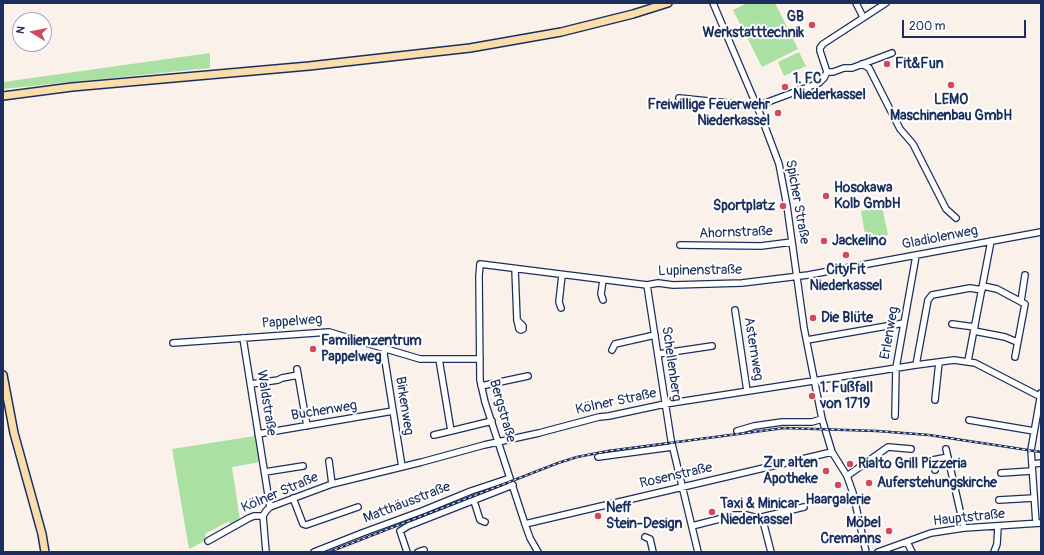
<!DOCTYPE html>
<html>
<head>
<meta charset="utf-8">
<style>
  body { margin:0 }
  #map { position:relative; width:1044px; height:555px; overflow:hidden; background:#faf1ea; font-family:Pangolin,sans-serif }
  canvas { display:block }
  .frame { position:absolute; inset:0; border:4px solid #1b2f5e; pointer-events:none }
  .north { position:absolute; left:12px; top:12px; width:40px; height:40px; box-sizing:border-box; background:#fff; border:1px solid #a4acbf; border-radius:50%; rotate:280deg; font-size:11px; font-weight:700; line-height:16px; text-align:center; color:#1b2f5e }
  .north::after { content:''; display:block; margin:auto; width:14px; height:18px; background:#d1495b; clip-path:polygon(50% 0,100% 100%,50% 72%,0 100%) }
  .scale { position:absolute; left:902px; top:20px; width:124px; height:18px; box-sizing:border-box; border:2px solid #1b2f5e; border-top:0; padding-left:5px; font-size:12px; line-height:14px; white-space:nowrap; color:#1b2f5e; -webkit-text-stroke:3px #fff; paint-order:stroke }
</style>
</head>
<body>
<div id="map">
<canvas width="1044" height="555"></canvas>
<div class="frame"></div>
<div class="north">N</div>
<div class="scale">200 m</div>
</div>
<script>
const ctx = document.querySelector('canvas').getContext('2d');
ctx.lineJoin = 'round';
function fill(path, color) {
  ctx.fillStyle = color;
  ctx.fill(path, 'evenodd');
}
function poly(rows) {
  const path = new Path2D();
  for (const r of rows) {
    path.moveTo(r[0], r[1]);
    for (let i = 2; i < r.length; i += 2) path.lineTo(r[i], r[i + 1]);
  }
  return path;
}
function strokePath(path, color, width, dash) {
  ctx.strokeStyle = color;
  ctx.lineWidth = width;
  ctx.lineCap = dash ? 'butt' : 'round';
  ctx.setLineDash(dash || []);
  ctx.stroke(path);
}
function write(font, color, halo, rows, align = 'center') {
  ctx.font = font + ' Pangolin,sans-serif';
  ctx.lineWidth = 4;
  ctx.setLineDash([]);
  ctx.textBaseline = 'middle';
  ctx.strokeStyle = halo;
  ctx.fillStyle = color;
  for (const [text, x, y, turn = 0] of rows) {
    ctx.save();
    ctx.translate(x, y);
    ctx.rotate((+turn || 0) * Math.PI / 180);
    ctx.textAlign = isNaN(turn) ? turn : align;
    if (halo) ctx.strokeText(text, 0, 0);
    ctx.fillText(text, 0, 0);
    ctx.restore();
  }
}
fill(poly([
  [747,3,775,3,798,49,762,67,733,10],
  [799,52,806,66,784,76,778,62],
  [210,53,210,68,3,89,3,82],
  [882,207,888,235,866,240,861,211],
  [255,436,256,437,260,462,232,467,240,520,231,525,229,521,205,534,206,540,189,549,172,449]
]), '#abe0a3');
const minor = poly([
  [713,3,761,116,779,164,787,206,804,328,822,419,832,452,847,476,853,493,866,552],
  [856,3,863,17],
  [862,64,869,68,900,129,913,144,946,209,956,218],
  [827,72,820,51,820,48,823,44,886,3],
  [827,72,833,72,844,68,852,68,892,53],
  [679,98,757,106,819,83,824,78,827,72],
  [680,245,761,246,792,242],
  [515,269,517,320,519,329,521,330,523,329,523,326,517,320],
  [603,280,601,294,603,300],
  [647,285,671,440,698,552],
  [983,286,997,289,1025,304,1015,357],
  [1021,301,1025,275],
  [561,308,559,302,562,275],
  [735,310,747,391],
  [952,324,975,327],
  [974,331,1005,337,1017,342],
  [243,338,270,507],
  [807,340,904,323],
  [173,343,329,332,420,359,480,359],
  [385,349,384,354,402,467],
  [612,350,615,344,655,335],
  [658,354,712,346],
  [439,359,451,431,492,421],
  [968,361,991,241],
  [916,365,928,300,932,295,970,288,982,290],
  [297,369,307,426],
  [251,384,278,380,282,378,298,375],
  [481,386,528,376],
  [935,400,939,362],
  [895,416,896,368,916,256],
  [969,420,1034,431],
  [737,431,754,426,782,422,812,422,822,419],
  [258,434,393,411],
  [434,435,451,431],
  [946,449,964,528],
  [598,457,672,447],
  [329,461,332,484],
  [1032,464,1041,463],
  [935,470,933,460,948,457],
  [265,472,303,466],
  [1001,473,1032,471],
  [847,476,888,447,911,449],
  [293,498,303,524,306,525,358,507],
  [999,500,1034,498],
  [474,501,480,520,485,522],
  [263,516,266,511,270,507,332,484,422,462,484,445,539,433,599,417,609,416,665,404,916,365,954,360,975,363,1041,397],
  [263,516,266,552],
  [762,517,771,552],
  [1036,523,1031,450,1041,393],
  [525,524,832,452],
  [692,526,735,515,746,515,758,518,804,507],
  [645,537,650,539,653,552],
  [208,541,249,518,254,516,263,516],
  [907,542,912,552],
  [314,552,362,533,422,511,471,491,510,478],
  [407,552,400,531,408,526,513,485],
  [418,552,424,550],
  [538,552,530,538,525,524,485,402,480,380,479,276,480,264,647,285,658,283,673,285,742,283,808,275,1041,232],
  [878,552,931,533,964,528,1041,523],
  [994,552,997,544,998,526]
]);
const major = poly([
  [3,96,72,87,309,66,470,48,561,32,633,14,668,3],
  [3,375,14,433,42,534,45,552]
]);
strokePath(minor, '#1b2f5e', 8);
strokePath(major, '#1b2f5e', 10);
strokePath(minor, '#fff', 5.5);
strokePath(major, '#faddab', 7);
const rail = poly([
  [329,552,558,463,577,457,608,451,784,428,877,431,929,435,1041,452]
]);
strokePath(rail, '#1b2f5e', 2.5);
strokePath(rail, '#fff', 1, [3]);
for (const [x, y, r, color] of [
  [812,25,4,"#d1495b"],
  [887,64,4,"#d1495b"],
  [951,85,4,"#d1495b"],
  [785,87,4,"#d1495b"],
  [778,113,4,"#d1495b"],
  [826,196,4,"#d1495b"],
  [783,206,4,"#d1495b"],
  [824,241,4,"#d1495b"],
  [846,255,4,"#d1495b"],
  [813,318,4,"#d1495b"],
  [313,349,4,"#d1495b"],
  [812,396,4,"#d1495b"],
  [850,464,4,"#d1495b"],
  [826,471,4,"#d1495b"],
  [869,483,4,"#d1495b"],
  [838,485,4,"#d1495b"],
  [712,512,4,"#d1495b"],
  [598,516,4,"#d1495b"],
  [889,531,4,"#d1495b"]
]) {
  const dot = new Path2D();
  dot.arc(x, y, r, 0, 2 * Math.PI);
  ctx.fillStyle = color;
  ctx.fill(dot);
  strokePath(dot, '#fff', 1.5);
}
write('bold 14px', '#1b2f5e', '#fff', [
  ["GB",804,17,"right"],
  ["Werkstatttechnik",804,33,"right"],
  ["Fit&Fun",895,64],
  ["1. FC",793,79],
  ["Niederkassel",793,95],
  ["LEMO",951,100,"center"],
  ["Maschinenbau GmbH",951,116,"center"],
  ["Freiwillige Feuerwehr",770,105,"right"],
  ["Niederkassel",770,121,"right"],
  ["Hosokawa",834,188],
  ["Kolb GmbH",834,204],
  ["Sportplatz",775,206,"right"],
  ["Jackelino",832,241],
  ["CityFit",846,270,"center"],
  ["Niederkassel",846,286,"center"],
  ["Die Blüte",821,318],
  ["Familienzentrum",321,341],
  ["Pappelweg",321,357],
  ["1. Fußfall",820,388],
  ["von 1719",820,404],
  ["Zur alten",818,463,"right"],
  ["Apotheke",818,479,"right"],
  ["Rialto Grill Pizzeria",858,464],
  ["Auferstehungskirche",877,483],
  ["Haargalerie",838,500,"center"],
  ["Taxi & Minicar",720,504],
  ["Niederkassel",720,520],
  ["Neff",606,508],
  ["Stein-Design",606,524],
  ["Möbel",881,523,"right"],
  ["Cremanns",881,539,"right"]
], 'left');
write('14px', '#1b2f5e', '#fff', [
  ["Spicher Straße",797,202,80],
  ["Ahornstraße",736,233,-2],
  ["Gladiolenweg",940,238,-11],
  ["Lupinenstraße",700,271,-1],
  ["Pappelweg",292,322,-4],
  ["Erlenweg",890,333,-80],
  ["Asternweg",753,349,81],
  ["Schellenberg",671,364,82],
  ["Kölner Straße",616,402,-12],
  ["Waldstraße",266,403,81],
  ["Birkenweg",404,406,81],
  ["Buchenweg",324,411,-9],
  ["Bergstraße",502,411,74],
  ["Rosenstraße",676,476,-13],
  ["Kölner Straße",280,493,-23],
  ["Matthäusstraße",407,503,-21],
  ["Hauptstraße",969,518,-6]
]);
</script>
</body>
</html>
